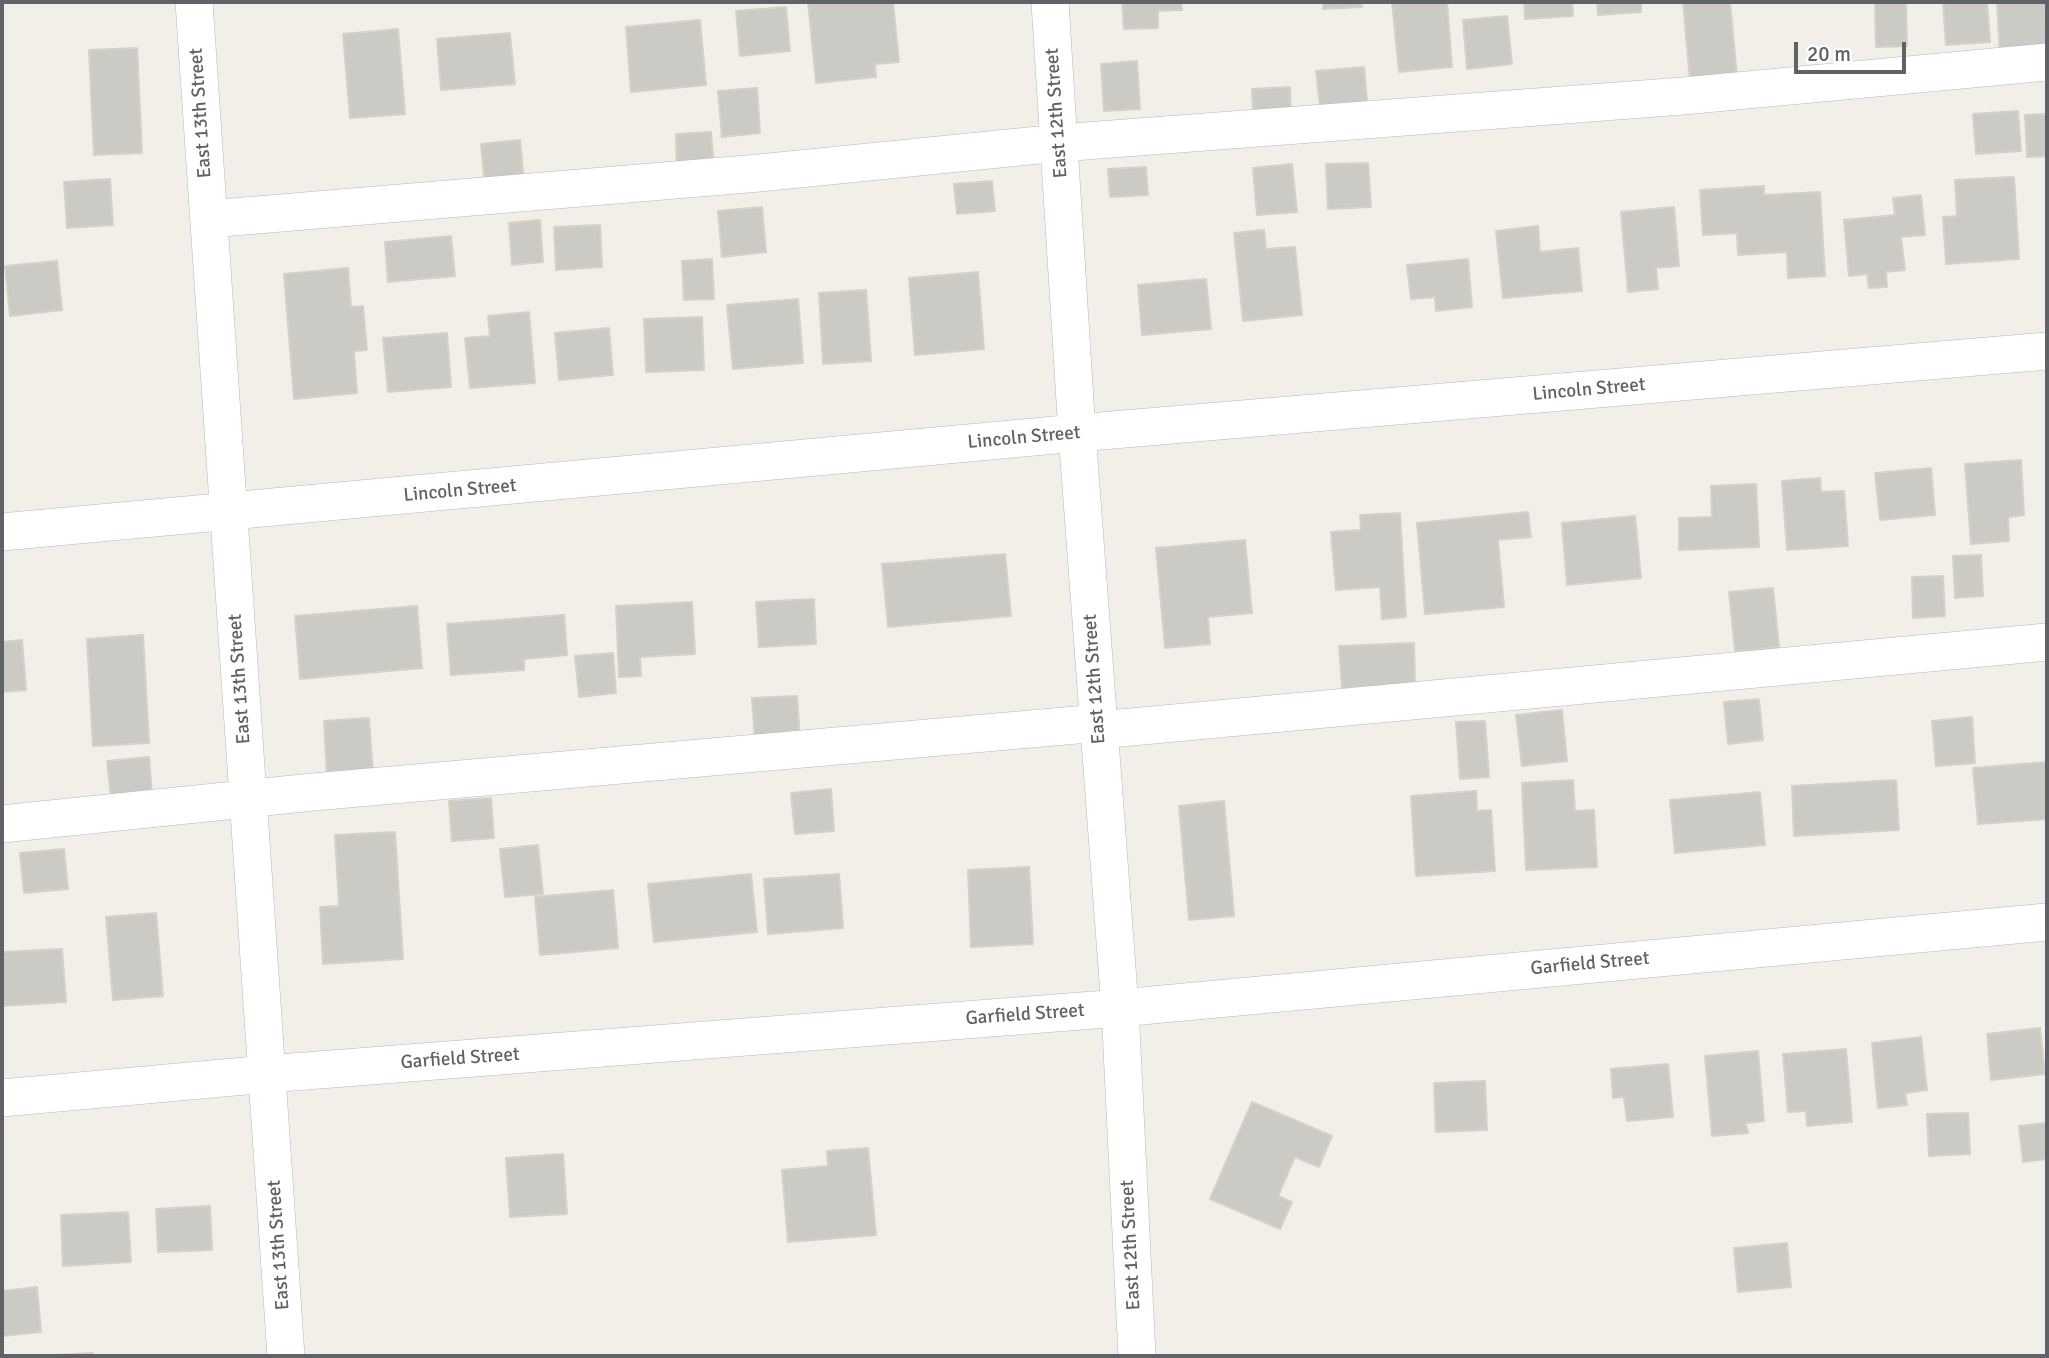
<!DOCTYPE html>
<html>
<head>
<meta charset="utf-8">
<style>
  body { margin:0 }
  #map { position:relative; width:2049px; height:1358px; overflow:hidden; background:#f1efe8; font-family:Signika,sans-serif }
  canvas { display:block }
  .frame { position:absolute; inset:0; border:4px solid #5f6368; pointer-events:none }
  .scale { position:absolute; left:1794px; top:42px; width:112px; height:32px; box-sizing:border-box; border:4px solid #5f6368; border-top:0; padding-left:9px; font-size:21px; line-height:24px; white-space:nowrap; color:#5f6368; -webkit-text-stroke:5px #fff; paint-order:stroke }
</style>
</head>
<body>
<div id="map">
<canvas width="2049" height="1358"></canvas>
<div class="frame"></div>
<div class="scale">20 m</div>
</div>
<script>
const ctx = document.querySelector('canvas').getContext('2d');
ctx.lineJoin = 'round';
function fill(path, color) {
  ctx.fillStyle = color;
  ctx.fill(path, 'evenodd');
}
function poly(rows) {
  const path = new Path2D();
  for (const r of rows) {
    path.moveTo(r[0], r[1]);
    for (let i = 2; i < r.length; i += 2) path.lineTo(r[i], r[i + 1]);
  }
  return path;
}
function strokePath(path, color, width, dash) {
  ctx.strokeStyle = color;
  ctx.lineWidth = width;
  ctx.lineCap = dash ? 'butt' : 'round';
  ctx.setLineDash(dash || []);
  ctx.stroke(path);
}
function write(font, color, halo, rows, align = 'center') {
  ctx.font = font + ' Signika,sans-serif';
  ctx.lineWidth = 6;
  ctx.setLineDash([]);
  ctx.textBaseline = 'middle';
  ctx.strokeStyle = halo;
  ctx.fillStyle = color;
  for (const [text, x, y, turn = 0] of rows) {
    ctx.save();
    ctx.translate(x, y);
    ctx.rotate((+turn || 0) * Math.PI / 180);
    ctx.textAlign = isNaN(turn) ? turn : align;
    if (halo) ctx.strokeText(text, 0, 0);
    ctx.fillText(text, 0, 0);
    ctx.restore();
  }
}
const building = poly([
  [808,2,893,2,899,62,875,64,876,77,816,83,808,2],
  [1122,2,1181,2,1182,10,1158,11,1158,28,1124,29,1122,2],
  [1323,2,1362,2,1362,7,1323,9,1323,2],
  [1392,2,1447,2,1452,67,1399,72,1392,2],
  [1524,2,1572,2,1573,16,1525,19,1524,2],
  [1597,2,1641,2,1641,12,1598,15,1597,2],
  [1683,2,1730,2,1737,77,1690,81,1683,2],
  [1906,2,1907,46,1876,47,1875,3,1906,2],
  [1943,2,1987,2,1990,42,1946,45,1943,2],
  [1997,2,2045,2,2047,54,2000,57,1997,2],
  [786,7,790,51,740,56,736,11,786,7],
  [1507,16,1512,64,1467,69,1463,20,1507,16],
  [700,20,706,85,631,92,626,27,700,20],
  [398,29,405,114,350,118,343,34,398,29],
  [510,33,515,84,441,90,437,39,510,33],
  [137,48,142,153,94,155,89,50,137,48],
  [1137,61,1140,109,1104,111,1101,64,1137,61],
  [1364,67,1368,112,1321,116,1316,71,1364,67],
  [1290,87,1291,117,1253,118,1252,89,1290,87],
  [757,88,760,133,722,137,718,91,757,88],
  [2018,111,2021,151,1976,154,1973,114,2018,111],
  [2047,114,2047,156,2027,157,2025,115,2047,114],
  [711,132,714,171,677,173,676,134,711,132],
  [520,140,524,182,485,186,481,144,520,140],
  [1368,163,1371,207,1328,209,1326,164,1368,163],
  [1292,164,1297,212,1257,215,1253,168,1292,164],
  [1146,167,1148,195,1110,197,1108,169,1146,167],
  [2014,177,2019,259,1946,264,1943,217,1957,216,1955,180,2014,177],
  [110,179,113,225,67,228,64,182,110,179],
  [992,181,995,211,957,214,954,184,992,181],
  [1764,186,1764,195,1820,192,1825,276,1788,278,1787,252,1738,255,1737,233,1703,235,1700,190,1764,186],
  [1921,195,1925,235,1901,237,1905,270,1886,272,1887,287,1869,288,1867,274,1849,276,1844,220,1895,215,1893,198,1921,195],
  [762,207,766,252,722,257,718,211,762,207],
  [1674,207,1679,266,1656,268,1658,289,1628,292,1621,212,1674,207],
  [540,220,543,262,512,265,509,223,540,220],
  [600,225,602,267,556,270,554,227,600,225],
  [1538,226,1540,252,1578,248,1582,291,1503,298,1496,231,1538,226],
  [1264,230,1266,249,1295,247,1302,315,1243,321,1234,233,1264,230],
  [451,236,455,276,388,282,385,242,451,236],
  [712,259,714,299,684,300,682,261,712,259],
  [1468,259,1472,307,1436,311,1435,297,1411,299,1407,265,1468,259],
  [57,261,62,310,10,316,5,266,57,261],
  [348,268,351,307,363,306,367,350,354,351,357,393,294,399,284,274,348,268],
  [978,272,984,349,915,355,909,278,978,272],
  [1206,279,1211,329,1142,335,1138,285,1206,279],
  [866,290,871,361,823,364,819,293,866,290],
  [798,299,803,363,733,369,727,305,798,299],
  [529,312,535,383,470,388,465,338,490,336,488,316,529,312],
  [702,317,704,370,646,372,644,319,702,317],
  [609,328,613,375,559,380,555,333,609,328],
  [447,333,451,387,388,392,383,338,447,333],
  [2021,460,2024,515,2008,517,2009,541,1971,544,1965,464,2021,460],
  [1931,468,1935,515,1880,520,1875,473,1931,468],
  [1820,478,1821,492,1844,491,1848,546,1787,550,1782,481,1820,478],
  [1756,484,1759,547,1679,550,1679,518,1712,517,1711,486,1756,484],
  [1528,512,1531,537,1498,540,1504,607,1425,614,1417,523,1528,512],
  [1400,513,1406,617,1382,619,1380,587,1336,590,1331,532,1361,530,1360,515,1400,513],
  [1635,516,1641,578,1567,585,1562,523,1635,516],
  [1245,540,1252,613,1208,617,1210,644,1165,648,1156,548,1245,540],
  [1005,554,1011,616,888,627,882,564,1005,554],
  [1981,555,1983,596,1955,598,1953,556,1981,555],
  [1943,576,1945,616,1913,618,1912,577,1943,576],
  [1773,588,1779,647,1735,651,1729,592,1773,588],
  [814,599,816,644,759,647,756,602,814,599],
  [692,602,695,654,640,657,641,676,619,677,616,606,692,602],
  [417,606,422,668,300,679,295,616,417,606],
  [564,615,567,655,524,659,524,670,451,675,447,624,564,615],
  [143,635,149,743,93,746,87,639,143,635],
  [22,640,26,690,2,692,2,642,22,640],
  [1414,643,1415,685,1342,688,1339,646,1414,643],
  [613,653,616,693,579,697,575,656,613,653],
  [797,696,800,740,755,742,752,698,797,696],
  [1759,699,1763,740,1728,744,1724,702,1759,699],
  [1562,710,1567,761,1522,766,1516,715,1562,710],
  [1972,717,1975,763,1936,766,1932,721,1972,717],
  [369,718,373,774,327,777,324,721,369,718],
  [1485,721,1489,777,1460,779,1456,722,1485,721],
  [149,757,152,794,111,797,107,761,149,757],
  [2047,762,2047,819,1978,824,1973,768,2047,762],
  [1573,780,1575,811,1594,810,1597,867,1526,870,1522,783,1573,780],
  [1896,780,1899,830,1794,836,1792,786,1896,780],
  [831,789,834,831,795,834,791,793,831,789],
  [1476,791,1477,811,1491,810,1495,871,1416,876,1411,796,1476,791],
  [1760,792,1765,845,1675,853,1670,800,1760,792],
  [491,798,494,838,452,841,449,801,491,798],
  [1224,801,1234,916,1189,920,1179,806,1224,801],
  [395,832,403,959,323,964,320,907,339,906,335,835,395,832],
  [538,845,543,894,505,897,500,849,538,845],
  [64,849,68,889,24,893,20,853,64,849],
  [1029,867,1033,944,971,947,968,870,1029,867],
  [751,874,757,932,654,942,648,884,751,874],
  [839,874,843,928,768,934,764,879,839,874],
  [613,890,618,948,540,955,535,897,613,890],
  [156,913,163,996,113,1000,106,917,156,913],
  [62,949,66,1002,2,1006,2,952,62,949],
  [2040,1028,2045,1074,1991,1080,1987,1034,2040,1028],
  [1921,1037,1927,1090,1905,1093,1907,1105,1878,1108,1872,1043,1921,1037],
  [1846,1049,1852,1122,1807,1126,1806,1111,1788,1112,1783,1054,1846,1049],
  [1758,1051,1764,1121,1746,1123,1748,1133,1712,1136,1705,1056,1758,1051],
  [1668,1064,1673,1117,1627,1121,1624,1097,1613,1098,1611,1069,1668,1064],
  [1485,1081,1487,1130,1436,1132,1434,1083,1485,1081],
  [1252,1102,1332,1136,1319,1167,1295,1157,1278,1196,1292,1202,1280,1229,1210,1199,1252,1102],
  [1968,1113,1970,1154,1929,1156,1927,1114,1968,1113],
  [2047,1123,2047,1159,2023,1162,2019,1126,2047,1123],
  [868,1148,876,1235,788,1242,782,1170,828,1166,827,1151,868,1148],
  [563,1154,567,1214,510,1217,506,1158,563,1154],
  [210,1206,212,1250,158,1252,156,1209,210,1206],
  [128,1212,131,1262,63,1266,61,1215,128,1212],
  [1787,1243,1791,1287,1738,1292,1734,1248,1787,1243],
  [37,1287,41,1332,2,1336,2,1291,37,1287],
  [93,1353,93,1356,56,1356,56,1355,93,1353]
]);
fill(building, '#cccac5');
strokePath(building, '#d6d1c6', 2);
const minor = poly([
  [194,2,286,1356],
  [1050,2,1077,433,1120,1008,1137,1356],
  [209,219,759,173,1059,143,1683,96,2047,62],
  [2,532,1077,433,2047,351],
  [1099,730,2047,642],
  [2,824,313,792,1099,723],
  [2,1098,267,1074,1120,1008,2047,922]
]);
strokePath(minor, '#b5b8bc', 38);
strokePath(minor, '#fff', 37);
write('19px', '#5f6368', '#fff', [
  ["East 13th Street",201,113,-94],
  ["East 12th Street",1057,113,-94],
  ["Lincoln Street",1589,390,-5],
  ["Lincoln Street",1024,438,-5],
  ["Lincoln Street",460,491,-5],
  ["East 13th Street",240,679,-94],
  ["East 12th Street",1095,679,-94],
  ["Garfield Street",1590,964,-5],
  ["Garfield Street",1025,1015,-4],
  ["Garfield Street",460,1059,-4],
  ["East 13th Street",279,1245,-94],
  ["East 12th Street",1131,1245,-93]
]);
</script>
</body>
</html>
